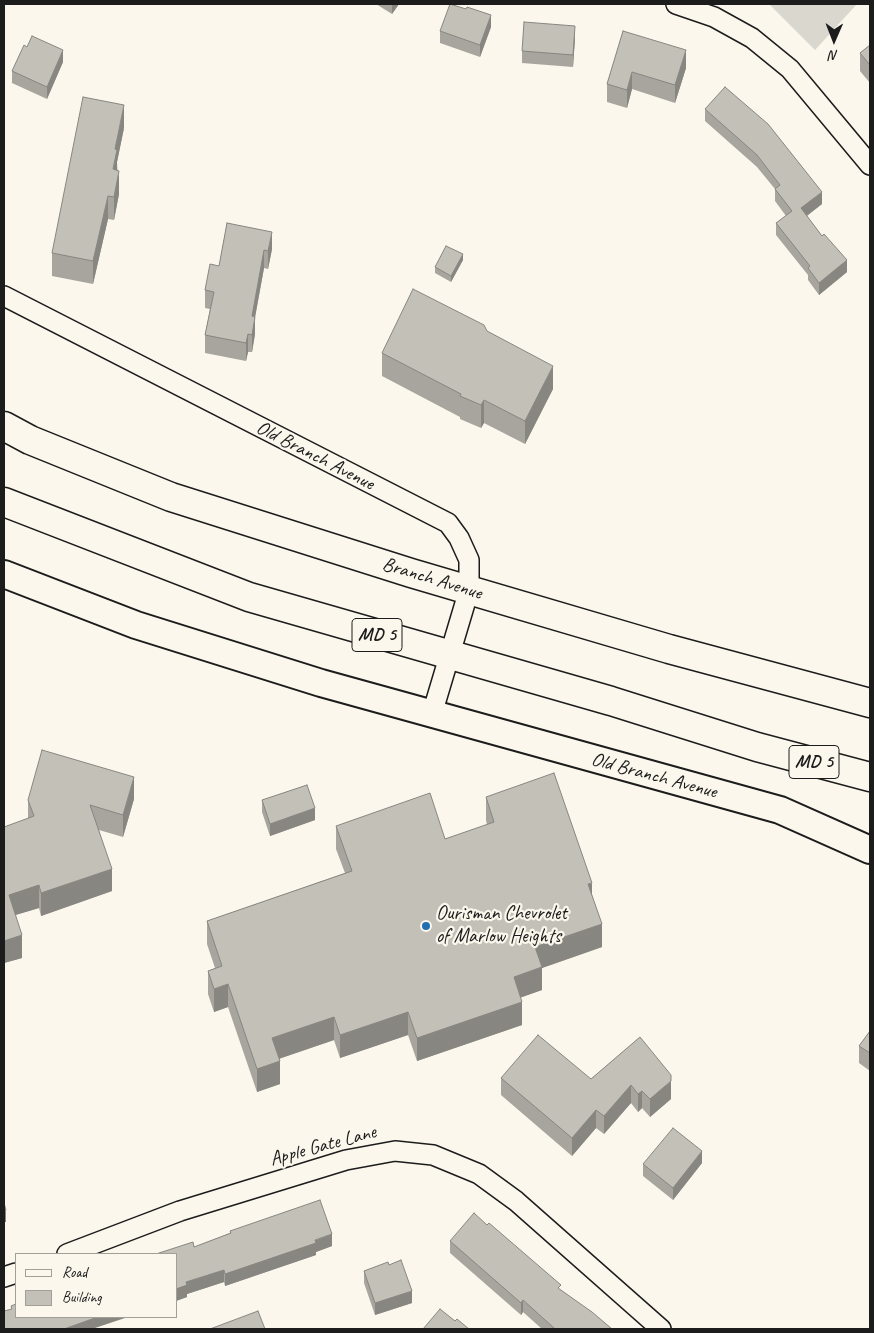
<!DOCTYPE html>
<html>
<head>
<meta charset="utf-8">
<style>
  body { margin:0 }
  #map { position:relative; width:874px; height:1333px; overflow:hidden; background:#fbf7ec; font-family:Caveat,sans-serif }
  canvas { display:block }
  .frame { position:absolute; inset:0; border:5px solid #1c1c1c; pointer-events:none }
  .legend { position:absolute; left:15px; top:1253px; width:162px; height:65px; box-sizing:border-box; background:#fbf7ec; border:1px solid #a29f99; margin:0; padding:6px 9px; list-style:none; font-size:15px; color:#1c1c1c }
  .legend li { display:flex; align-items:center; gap:10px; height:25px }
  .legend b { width:25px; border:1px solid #a29f99 }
  .north { position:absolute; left:809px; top:15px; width:50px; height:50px; -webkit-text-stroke:4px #fbf7ec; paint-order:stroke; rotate:181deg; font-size:14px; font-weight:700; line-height:20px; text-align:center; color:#1c1c1c }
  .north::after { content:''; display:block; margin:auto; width:18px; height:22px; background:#1c1c1c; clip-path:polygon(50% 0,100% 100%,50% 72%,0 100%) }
</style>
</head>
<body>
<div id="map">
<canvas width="874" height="1333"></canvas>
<div class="frame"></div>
<ul class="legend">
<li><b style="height:6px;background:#fbf7ec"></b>Road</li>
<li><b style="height:14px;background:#c3c0b8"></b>Building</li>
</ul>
<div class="north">N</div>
</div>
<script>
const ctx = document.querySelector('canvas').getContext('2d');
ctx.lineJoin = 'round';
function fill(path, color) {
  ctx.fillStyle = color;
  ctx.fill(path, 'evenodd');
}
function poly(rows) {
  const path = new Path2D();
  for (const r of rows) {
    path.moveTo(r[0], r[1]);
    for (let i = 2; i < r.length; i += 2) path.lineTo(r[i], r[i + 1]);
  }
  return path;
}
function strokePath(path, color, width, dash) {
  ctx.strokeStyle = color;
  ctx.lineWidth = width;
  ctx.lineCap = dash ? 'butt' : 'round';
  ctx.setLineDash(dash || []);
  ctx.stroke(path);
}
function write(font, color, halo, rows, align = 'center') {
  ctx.font = font + ' Caveat,sans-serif';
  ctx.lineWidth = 4.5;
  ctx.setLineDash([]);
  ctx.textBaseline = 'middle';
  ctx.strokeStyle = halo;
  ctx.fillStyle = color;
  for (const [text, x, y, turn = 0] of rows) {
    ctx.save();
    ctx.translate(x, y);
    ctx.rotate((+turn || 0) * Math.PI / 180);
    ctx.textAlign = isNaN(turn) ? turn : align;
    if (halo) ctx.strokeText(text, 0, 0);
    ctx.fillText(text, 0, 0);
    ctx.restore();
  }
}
fill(poly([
  [769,4,857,4,815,50]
]), '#dad7ce');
const street = poly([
  [676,4,714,17,752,38,790,69,870,165],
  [4,296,448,523,459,538,469,560,469,590,432,714],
  [67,1254,180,1211,346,1160,395,1151,433,1155,479,1174,516,1201,661,1329],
  [4,1277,16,1273]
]);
const secondary = poly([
  [4,574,136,625,321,683,780,810,870,850]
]);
const highway = poly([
  [4,426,30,440,171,497,411,573,669,649,870,703],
  [4,502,249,597,611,701,757,747,870,777]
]);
strokePath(street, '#1c1c1c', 22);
strokePath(secondary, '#1c1c1c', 30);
strokePath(highway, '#1c1c1c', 31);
strokePath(street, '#fbf7ec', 19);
strokePath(secondary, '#fbf7ec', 26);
strokePath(highway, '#fbf7ec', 28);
fill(poly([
  [376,4,399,4,392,14],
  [466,9,491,27,480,57,440,43,440,31],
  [623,31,686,68,675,103,632,89,627,108,607,102,607,84],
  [575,38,573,67,522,63,522,51],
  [870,45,870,83,860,71,860,53],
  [63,62,47,99,12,83,12,71],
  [705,109,822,204,807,216,847,272,819,295,808,280,808,275,776,235,776,223,786,216,775,201,775,189,757,167,705,121],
  [124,128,117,162,119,194,114,220,108,219,93,284,52,276,52,253],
  [227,223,272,249,268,269,264,268,255,317,255,334,252,352,248,352,246,361,205,353,205,335,210,309,205,308,205,290,219,266],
  [463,260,451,282,435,273,435,267],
  [487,331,553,389,525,444,484,423,481,428,460,419,460,417,382,376,382,353],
  [486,797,592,895,602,947,542,968,542,990,521,997,522,1025,417,1061,408,1035,340,1058,334,1040,279,1059,280,1084,257,1092,228,1007,214,1012,208,994,208,971,215,968,207,944,207,921,345,873,336,849,336,826,445,839,487,825,486,820],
  [134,799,123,837,99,830,112,891,41,916,39,908,15,915,22,958,4,963,4,827,28,819,28,800],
  [262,800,315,820,270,836,262,812],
  [870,1031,870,1071,859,1063,859,1046],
  [640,1037,671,1099,650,1117,642,1108,638,1112,631,1103,604,1134,596,1128,572,1156,501,1095,501,1078,591,1079],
  [702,1163,673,1200,643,1176,643,1164],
  [230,1231,332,1246,316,1252,316,1255,225,1286,224,1282,187,1294,187,1297,176,1301,194,1247,230,1233],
  [450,1241,561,1290,612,1329,542,1329,523,1312,521,1315,450,1253],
  [389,1265,412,1303,375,1315,364,1283,364,1271]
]), '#a8a59e');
fill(poly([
  [392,4,399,4,392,14],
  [491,15,491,27,480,57,480,45],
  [575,26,575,38,573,67,573,55],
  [63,50,63,62,47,99,47,87],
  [686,50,686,68,675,103,675,85],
  [632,72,632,89,627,108,627,90],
  [124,105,124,128,117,162,117,173,113,169,115,149],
  [119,171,119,194,114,220,114,197],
  [822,192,822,204,801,220,801,208],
  [108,196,108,219,93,284,93,261],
  [272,232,272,249,268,269,268,251],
  [264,250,264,268,252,334,252,316],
  [463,254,463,260,451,282,451,276],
  [847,260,847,272,819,295,819,283],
  [255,317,255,334,252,352,252,335],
  [248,334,248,352,246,361,246,343],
  [553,366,553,389,525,444,525,421],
  [484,400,484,423,481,428,481,405],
  [134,777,134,799,123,837,123,815],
  [315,808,315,820,270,836,270,824],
  [112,869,112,891,41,916,41,893],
  [592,883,592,906,588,884],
  [39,885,39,908,9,917,9,895],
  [602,924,602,947,542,968,542,990,514,1000,514,977,535,947],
  [22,935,22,958,4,963,4,941],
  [228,984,228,1007,214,1012,214,989],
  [522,1002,522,1025,417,1061,417,1038],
  [408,1012,408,1035,340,1058,340,1035],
  [334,1017,334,1040,272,1061,272,1038],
  [280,1061,280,1084,257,1092,257,1069],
  [671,1081,671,1099,650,1117,650,1099],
  [631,1085,631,1103,604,1134,604,1116],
  [642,1091,642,1108,638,1112,638,1094],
  [596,1110,596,1128,572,1156,572,1138],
  [702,1151,702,1163,673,1200,673,1188],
  [4,1210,6,1210,6,1222,4,1222],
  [332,1234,332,1246,316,1252,316,1255,225,1286,225,1274],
  [224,1270,224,1282,187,1294,187,1297,176,1301,176,1289,186,1282],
  [412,1291,412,1303,375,1315,375,1303],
  [523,1300,523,1312,521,1315,521,1303],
  [94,1317,128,1317,95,1328,95,1329,64,1329]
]), '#888681');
const building = poly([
  [450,4,466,9,467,7,491,15,480,45,440,31,450,4],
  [524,22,575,26,573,55,522,51,524,22],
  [623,31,686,50,675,85,632,72,627,90,607,84,623,31],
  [32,36,63,50,47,87,12,71,24,45,27,47,32,36],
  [870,45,870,65,860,53,870,45],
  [725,87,768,124,822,192,801,208,822,236,824,234,847,260,819,283,808,268,810,266,776,223,792,211,775,189,780,185,757,155,705,109,725,87],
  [83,97,124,105,115,149,117,150,113,169,119,171,114,197,108,196,93,261,52,253,83,97],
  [227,223,272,232,268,251,264,250,252,316,255,317,252,335,248,334,246,343,205,335,214,292,205,290,210,264,219,266,227,223],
  [446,246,463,254,451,276,435,267,446,246],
  [413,289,484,325,487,331,553,366,525,421,484,400,481,405,460,396,461,394,382,353,413,289],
  [42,750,134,777,123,815,90,805,112,869,41,893,39,885,9,895,22,935,4,941,4,827,34,816,28,800,42,750],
  [554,773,592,883,588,884,602,924,535,947,542,967,514,977,522,1002,417,1038,408,1012,340,1035,334,1017,272,1038,280,1061,257,1069,228,984,214,989,208,971,222,966,207,921,352,871,336,826,430,793,445,839,494,822,486,797,554,773],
  [307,785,315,808,270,824,262,800,307,785],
  [870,1031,870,1053,859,1046,870,1031],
  [538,1035,591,1079,640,1037,671,1075,671,1081,650,1099,642,1091,638,1094,631,1085,604,1116,596,1110,572,1138,501,1078,538,1035],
  [673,1128,702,1151,673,1188,643,1164,673,1128],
  [320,1200,332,1234,315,1240,316,1243,225,1274,224,1270,186,1282,187,1285,176,1289,176,1254,156,1254,193,1242,194,1247,231,1233,230,1231,320,1200],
  [4,1203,6,1210,4,1210,4,1203],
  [474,1213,487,1225,489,1223,561,1285,558,1288,592,1312,612,1329,553,1329,554,1328,523,1300,521,1303,450,1241,474,1213],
  [401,1260,412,1291,375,1303,364,1271,388,1262,389,1265,401,1260],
  [16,1304,16,1317,95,1317,95,1318,64,1329,4,1329,4,1311,12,1309,11,1306,16,1304],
  [440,1309,455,1321,457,1319,469,1329,423,1329,440,1309],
  [258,1311,265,1329,210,1329,258,1311]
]);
fill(building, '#c3c0b8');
strokePath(building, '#888681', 1);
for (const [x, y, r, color] of [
  [426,926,5,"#1f6fb2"]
]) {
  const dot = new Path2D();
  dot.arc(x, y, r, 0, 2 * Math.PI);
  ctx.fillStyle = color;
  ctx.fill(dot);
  strokePath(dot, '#fbf7ec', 2);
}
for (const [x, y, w] of [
  [377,635,50],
  [814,762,50]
]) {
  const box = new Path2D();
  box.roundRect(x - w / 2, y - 16.5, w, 33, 4);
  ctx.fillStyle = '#fbf7ec';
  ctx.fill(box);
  strokePath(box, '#1c1c1c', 1);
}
write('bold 19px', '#1c1c1c', null, [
  ["MD 5",377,635],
  ["MD 5",814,762]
]);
write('20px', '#1c1c1c', '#fbf7ec', [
  ["Old Branch Avenue",315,456,27],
  ["Branch Avenue",432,579,17],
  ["Old Branch Avenue",654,776,15],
  ["Apple Gate Lane",323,1146,-15]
]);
write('20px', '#1c1c1c', '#fbf7ec', [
  ["Ourisman Chevrolet",436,914],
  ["of Marlow Heights",436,937]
], 'left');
</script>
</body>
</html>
